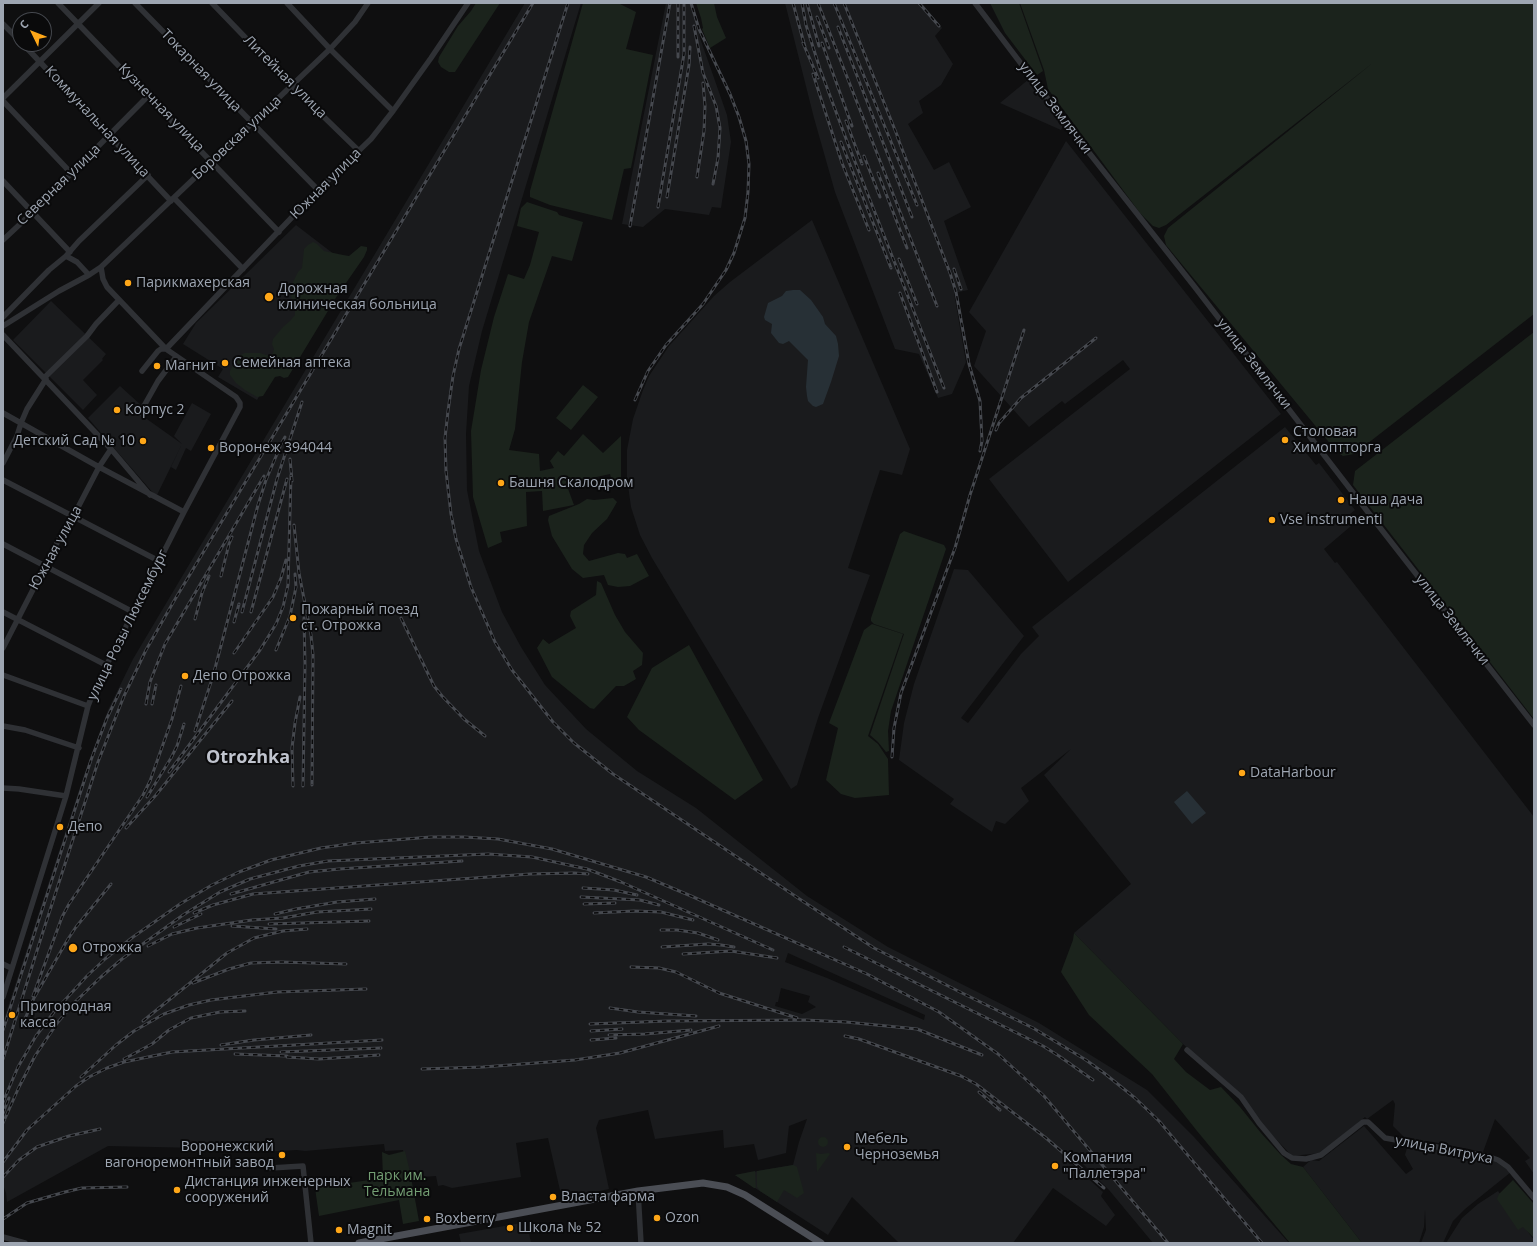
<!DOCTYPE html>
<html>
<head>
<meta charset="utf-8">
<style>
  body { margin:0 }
  #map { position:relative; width:1537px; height:1246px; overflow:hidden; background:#0f0f10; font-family:"Open Sans",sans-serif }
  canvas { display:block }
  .frame { position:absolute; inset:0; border:4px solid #9ea6b2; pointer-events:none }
  .north { position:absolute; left:12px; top:12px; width:40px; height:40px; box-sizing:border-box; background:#0a0a0b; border:1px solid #45484e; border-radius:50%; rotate:313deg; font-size:11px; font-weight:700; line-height:16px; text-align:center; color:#9ea6b2 }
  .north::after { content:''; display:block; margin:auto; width:14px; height:18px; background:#ffa718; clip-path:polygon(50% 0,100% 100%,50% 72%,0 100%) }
</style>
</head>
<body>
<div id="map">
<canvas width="1537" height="1246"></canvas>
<div class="frame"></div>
<div class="north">С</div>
</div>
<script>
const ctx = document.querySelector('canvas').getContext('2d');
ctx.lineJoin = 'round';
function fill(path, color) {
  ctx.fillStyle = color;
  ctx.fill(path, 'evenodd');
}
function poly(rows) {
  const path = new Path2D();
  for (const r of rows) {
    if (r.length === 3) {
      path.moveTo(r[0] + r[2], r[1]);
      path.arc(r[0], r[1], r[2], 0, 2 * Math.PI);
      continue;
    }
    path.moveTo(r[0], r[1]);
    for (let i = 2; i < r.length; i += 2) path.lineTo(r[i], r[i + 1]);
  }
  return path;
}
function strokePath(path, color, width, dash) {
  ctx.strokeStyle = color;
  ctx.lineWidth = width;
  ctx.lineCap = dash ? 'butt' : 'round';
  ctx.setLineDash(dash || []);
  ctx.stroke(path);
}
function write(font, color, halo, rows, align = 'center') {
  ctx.font = font + ' "Open Sans",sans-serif';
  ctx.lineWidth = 4;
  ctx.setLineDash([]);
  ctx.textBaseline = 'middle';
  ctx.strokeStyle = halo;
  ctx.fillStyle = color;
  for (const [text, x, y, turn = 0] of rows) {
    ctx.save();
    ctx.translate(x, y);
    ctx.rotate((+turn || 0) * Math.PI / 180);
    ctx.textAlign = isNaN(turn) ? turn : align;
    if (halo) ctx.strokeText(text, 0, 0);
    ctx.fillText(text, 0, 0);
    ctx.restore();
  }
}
fill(poly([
  [525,3,581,3,482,331,469,386,466,434,467,490,479,551,502,612,521,647,545,685,586,729,637,771,696,808,807,896,888,947,1039,1023,1147,1090,1194,1137,1289,1243,1153,1243,1109,1190,1073,1154,1068,1160,1103,1192,1101,1196,1115,1215,1106,1226,1053,1188,1013,1243,899,1243,852,1197,828,1235,735,1175,793,1165,799,1142,807,1119,789,1126,786,1153,758,1160,754,1144,724,1148,723,1130,655,1139,648,1110,599,1120,596,1128,609,1189,562,1199,548,1138,516,1143,521,1177,452,1188,443,1185,438,1186,436,1176,408,1178,403,1150,385,1151,384,1144,305,1151,297,1150,262,1152,200,1148,108,1146,7,1202,6,1193,3,1185,3,1022,84,775,108,710,133,659,196,553],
  [788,953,925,1015,924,1020,827,978,785,962],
  [781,988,810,996,808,1002,816,1007,802,1014,775,1006,776,1002,778,1002],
  [666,3,693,3,700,38,727,115,731,142,721,208,712,207,709,215,665,209,643,227,622,224],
  [785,3,922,3,942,28,935,36,953,64,941,85,919,101,923,113,908,124,934,170,949,162,971,207,944,221,968,290,954,293,966,362,952,394,938,398,919,354,895,349,835,192,814,118],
  [1029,79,1064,124,1061,130,1000,103],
  [1066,141,1281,414,1068,582,989,479,1130,369,1123,360,1065,404,1062,401,1029,427,974,366,986,331,969,312],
  [812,220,910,449,902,475,880,470,848,568,870,575,818,718,797,785,791,789,652,558,640,535,631,507,627,478,627,450,633,419,643,390,649,376,669,346,714,296,730,282],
  [296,225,339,258,303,322,257,400,218,377,223,369,183,344,196,323],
  [51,301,106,354,102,359,103,360,83,380,97,395,83,410,13,340],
  [120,386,142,406,137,412,182,444,157,495,154,494,88,418],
  [192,403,211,414,191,451,186,448,176,470,171,467,182,444,174,436],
  [1285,427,1316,465,1319,463,1355,510,1345,518,1351,526,1324,549,1335,563,1337,562,1376,612,1534,817,1534,1174,1525,1161,1530,1158,1495,1119,1483,1152,1428,1141,1424,1143,1420,1140,1407,1140,1393,1126,1395,1104,1393,1100,1367,1119,1365,1117,1321,1153,1292,1156,1257,1119,1244,1099,1183,1044,1074,933,1131,884,1044,775,1071,749,1021,788,1029,801,1005,824,996,821,992,832,950,804,954,799,899,760,904,723,914,684,954,569,968,570,1024,636,961,718,975,728,968,723,1021,654,1039,636,1032,627],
  [1364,1126,1406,1174,1413,1169,1405,1155,1408,1144,1490,1158,1511,1172,1465,1209,1453,1221,1443,1243,1421,1243,1426,1230,1425,1210,1424,1227,1419,1243,1362,1243,1303,1167,1311,1160,1319,1161],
  [1498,1191,1534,1240,1534,1243,1446,1243,1462,1218,1478,1204],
  [527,1222,531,1243,461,1243,459,1234]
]), '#1a1b1d');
fill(poly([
  [476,3,500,3,455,72,449,72,441,67,438,62,439,57,458,26,471,11],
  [583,3,618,3,636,12,626,49,653,55,631,168,624,169,612,220,550,205,530,197,530,191],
  [696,3,714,3,717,17,726,38,710,48,702,29,703,28,701,18],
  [990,3,1019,3,1043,71,1037,75,1005,33],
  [1020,3,1534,3,1534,314,1354,454,1343,456,1337,452,1166,245,1164,236,1168,228,1374,62,1166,225,1159,228,1153,226,1140,213,1048,89,1044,70],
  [527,202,557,212,559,215,583,222,572,261,552,256,529,322,522,362,515,429,509,450,539,454,540,471,554,468,550,461,558,451,564,456,583,434,603,453,621,436,621,486,613,487,610,474,592,478,587,488,578,484,569,482,567,486,574,505,543,511,542,491,526,492,527,526,500,532,502,542,488,548,473,497,471,431,481,370,494,317,508,274,524,279,530,265,539,232,517,226,521,208],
  [313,242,317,244,324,251,343,255,349,256,361,246,367,247,367,250,364,257,337,296,288,377,284,378,280,376,275,377,263,396,257,397,245,390,236,383,230,375,230,371,237,357,245,353,260,353,266,355,271,355,273,353,274,349,272,344,273,339,283,327,290,321,295,315,295,309,292,303,291,294,292,284,298,272,302,268,304,249,308,245],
  [1534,332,1534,719,1353,485,1355,471],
  [583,385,598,397,571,430,556,418],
  [613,498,617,502,613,509,607,519,592,533,584,545,583,554,589,561,618,553,625,554,627,558,637,554,649,576,630,586,618,587,608,585,604,575,583,578,572,569,552,536,548,520,549,516,579,504,587,499,594,500],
  [904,531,944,545,946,549,891,711,888,731,889,751,886,752,878,742,870,735,904,634,874,624,871,621,871,618,900,534],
  [597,581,601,583,615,615,625,632,643,653,642,665,633,671,636,679,624,686,616,686,594,709,590,708,552,677,537,648,543,639,549,644,576,628,570,616,571,611,596,595],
  [872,624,903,634,868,736,878,744,888,759,889,795,855,798,841,794,826,780,838,728,829,723,864,630],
  [689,645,763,780,735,800,639,730,627,717,652,668],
  [1074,933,1183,1044,1174,1059,1186,1072,1210,1090,1221,1087,1240,1107,1261,1133,1281,1155,1291,1164,1303,1167,1362,1243,1290,1243,1197,1131,1152,1074,1089,1015,1061,972,1073,940],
  [823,1142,5],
  [405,1151,410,1172,419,1221,403,1224,399,1200,319,1216,315,1188,383,1178,382,1152,389,1155],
  [816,1153,821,1154,828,1153,830,1154,817,1172],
  [793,1165,797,1167,804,1193,797,1198,784,1190,777,1202,760,1191,757,1187,757,1171],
  [755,1171,756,1188,754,1188,735,1175],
  [1513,1180,1534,1204,1534,1238,1523,1227,1518,1230,1497,1199,1499,1194]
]), '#1b231c');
fill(poly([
  [793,290,800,290,811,300,823,317,825,324,836,336,838,344,839,356,831,382,823,404,816,407,813,406,808,401,807,396,806,387,808,360,789,341,783,344,779,343,771,333,772,324,765,320,764,317,768,303,782,296,786,291],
  [1187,791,1206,813,1192,824,1174,802]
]), '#273036');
strokePath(poly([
  [58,3,279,232],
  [135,3,318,190],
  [212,3,292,86,359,151],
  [287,3,330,49,393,111],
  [975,3,1079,140,1194,286,1374,520,1534,725],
  [3,24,20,41],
  [23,44,171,201],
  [3,98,99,3],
  [3,101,71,173],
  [3,181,70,252],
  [174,198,243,269],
  [3,240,33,212,148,96],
  [89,275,77,262,66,256,79,241,148,175],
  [3,317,49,270,66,256],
  [3,326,59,291,89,275,101,267,330,49,355,22,368,3],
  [3,335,111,449,150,495],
  [142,371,158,351,161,349,166,349,318,190,371,139,393,111,431,58,468,3],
  [44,378,87,336,96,324,119,300],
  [3,413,99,467,184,512],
  [140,413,158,381,176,357],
  [3,463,17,436,21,423,27,409,46,379],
  [3,480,159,561],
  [3,544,133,612],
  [3,612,106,665],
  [3,648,60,537,73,517,99,467,111,449],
  [3,675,88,706],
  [3,726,25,730,79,748],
  [3,788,19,789,66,796],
  [3,964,11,968],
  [3,997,66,796,88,706,95,688,184,512,240,407,240,403,236,397,166,349,107,287,103,279,101,267],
  [1187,1050,1241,1097,1259,1123,1284,1153,1292,1158,1306,1159,1321,1155,1363,1122,1368,1122,1385,1138,1454,1150,1487,1156,1498,1160,1508,1167,1534,1198],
  [271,1168,303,1166,311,1243],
  [638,1191,641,1243],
  [3,1237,25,1243]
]), '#2f3135', 5.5);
strokePath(poly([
  [359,1243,638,1191,703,1183,727,1187,745,1195,821,1243]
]), '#4b4e55', 7);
const rail = poly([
  [568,3,459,349,453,376,448,411,445,438,446,471,451,514,456,539,471,587,495,642,512,670,553,722,574,743,613,774,807,904,874,948,958,991,1033,1028,1086,1060,1104,1073,1135,1098,1159,1121,1262,1243],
  [678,3,678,57],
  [793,3,805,47],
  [802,3,806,25,820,69,848,144,944,388],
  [807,3,819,46],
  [818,3,937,306],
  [834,3,917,205],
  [844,3,899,140],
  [919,3,939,26],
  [817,17,829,48],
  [694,26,703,73,716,106,720,128,718,158,713,184],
  [838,27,912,217],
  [803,43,818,78],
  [822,43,852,126],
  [813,74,842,163,869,230],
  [846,121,862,164],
  [897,136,950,273,956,292,969,364,980,401,982,441,980,451],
  [841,142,891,268],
  [864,156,880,197],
  [878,173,907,248],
  [697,177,704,131,705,106,703,83],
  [667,197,689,65,690,47],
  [658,207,684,54,684,3],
  [630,226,670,3],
  [899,259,917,304],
  [954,269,961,289],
  [900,293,937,392],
  [635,400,648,371,666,345,703,304,726,270,734,253,745,218,748,192,749,164,746,141,739,117,730,94,699,29,691,3],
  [996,430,999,423,1021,398,1096,338],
  [277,451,285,437],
  [290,459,292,481],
  [294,525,299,573,311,635,313,655,312,785],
  [221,576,229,544,232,537],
  [242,612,277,479,302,402],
  [251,612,287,479],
  [401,618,434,686,442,696,464,719,485,736],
  [195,619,202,593,209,576],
  [234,622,239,604],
  [276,650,290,616,296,587,295,574],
  [234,653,273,597,281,578,286,560],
  [146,704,150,682,165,644,264,476],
  [152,704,156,685],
  [195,731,213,676,258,505,266,480,280,447],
  [892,757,894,728,901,693,955,548,970,495,1024,330],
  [169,772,260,650,276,624,283,607,288,585,291,475],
  [293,786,292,748,295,723,300,697],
  [303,786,305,664,304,618],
  [147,797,171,758,177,746,184,724],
  [126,828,156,795,232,701],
  [583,888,614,890,637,895],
  [231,894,309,872,339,869,462,861],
  [581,897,640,900,659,905],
  [584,904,615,903],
  [194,913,213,905,253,894,530,874,574,873,588,874],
  [594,913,634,911,661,912,693,920],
  [275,914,296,909,337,902,375,899],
  [269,924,369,921],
  [232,926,276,929],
  [174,927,201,914],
  [661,930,677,930,698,933,718,940],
  [148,946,172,934,197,928,252,920,283,918,317,912,371,909],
  [662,947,708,944,721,945,734,947],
  [844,947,1043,1046,1059,1056,1093,1080],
  [683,954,731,951,777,958],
  [631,967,659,968,676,972,719,993,797,1018],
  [193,983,229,969,251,963,281,962,346,964],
  [33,996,62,917,69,904,143,795,150,781,172,719,181,686],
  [610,1008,638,1012,696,1016],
  [24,1021,34,998,68,939,76,927,111,884],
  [143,1021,227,953,254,938,283,931,307,929],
  [590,1024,668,1021,805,1020,846,1022,917,1029,982,1055],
  [3,1030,91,760,107,718,121,689],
  [591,1031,622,1029],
  [609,1035,645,1034,691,1030],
  [845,1036,859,1039,961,1076,976,1084,1046,1138,1104,1188],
  [591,1040,616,1038],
  [221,1045,254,1040,311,1035],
  [281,1052,381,1048],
  [235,1054,287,1056],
  [287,1057,319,1059,379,1055],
  [3,1059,41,938,98,762,124,696,146,650,174,601,533,3],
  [124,1059,152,1044,169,1030,191,1018,220,1012,245,1011],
  [422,1069,483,1067,575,1060,620,1053,719,1026],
  [81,1077,116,1045,134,1031,164,1014,189,1005,211,1000,277,992,366,989],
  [979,1092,1000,1110],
  [3,1102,18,1067,36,1036,54,1012,87,976,105,959,133,937,180,904,212,885,239,872,271,860,321,848,356,843,431,837,464,837,498,839,552,849,646,877,691,896,867,974,939,1012,998,1054,1044,1096,1168,1243],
  [3,1113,9,1098],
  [3,1123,19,1087,35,1056,58,1022,75,1002,101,977,122,959,183,915,220,892,250,879,299,866,328,861,488,854,532,857,587,869,621,882,773,950],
  [3,1162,27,1130,76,1086,89,1077,107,1068,124,1062,172,1052,382,1040],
  [3,1177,19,1160,37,1147,69,1136,100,1129],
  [3,1219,27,1203,65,1192,82,1188,127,1187]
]);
strokePath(rail, '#46494f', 3);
strokePath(rail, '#0a0a0b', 1.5, [4.5]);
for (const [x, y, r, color] of [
  [128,283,4,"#ffa718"],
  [269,297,5,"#ffa718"],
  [225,363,4,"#ffa718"],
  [157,366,4,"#ffa718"],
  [117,410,4,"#ffa718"],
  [1285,440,4,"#ffa718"],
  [143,441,4,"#ffa718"],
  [211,448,4,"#ffa718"],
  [501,483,4,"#ffa718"],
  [1341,500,4,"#ffa718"],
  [1272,520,4,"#ffa718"],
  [293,618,4,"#ffa718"],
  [185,676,4,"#ffa718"],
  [1242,773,4,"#ffa718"],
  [60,827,4,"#ffa718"],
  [73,948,5,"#ffa718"],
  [12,1015,4,"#ffa718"],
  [847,1147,4,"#ffa718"],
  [282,1155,4,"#ffa718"],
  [1055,1166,4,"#ffa718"],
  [177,1190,4,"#ffa718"],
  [553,1197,4,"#ffa718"],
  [657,1218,4,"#ffa718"],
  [427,1219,4,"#ffa718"],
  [510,1228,4,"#ffa718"],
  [339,1230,4,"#ffa718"]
]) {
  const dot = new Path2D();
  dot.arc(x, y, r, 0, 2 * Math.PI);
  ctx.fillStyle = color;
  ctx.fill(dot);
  strokePath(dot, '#0a0a0b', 1.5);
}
write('14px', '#9ea6b2', '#0a0a0b', [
  ["Токарная улица",201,71,46],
  ["Литейная улица",285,77,45],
  ["Кузнечная улица",161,108,46],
  ["улица Землячки",1055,108,53],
  ["Коммунальная улица",97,122,47],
  ["Боровская улица",237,138,-43],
  ["Южная улица",326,184,-45],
  ["Северная улица",59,185,-44],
  ["улица Землячки",1254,364,52],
  ["Южная улица",56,548,-61],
  ["улица Землячки",1452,620,52],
  ["улица Розы Люксембург",128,625,-64],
  ["улица Витрука",1444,1150,11]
]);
write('14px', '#9ea6b2', '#0a0a0b', [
  ["Парикмахерская",136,283],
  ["Дорожная",278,289],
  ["клиническая больница",278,305],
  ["Семейная аптека",233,363],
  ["Магнит",165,366],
  ["Корпус 2",125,410],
  ["Столовая",1293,432],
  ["Химоптторга",1293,448],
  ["Детский Сад № 10",135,441,"right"],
  ["Воронеж 394044",219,448],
  ["Башня Скалодром",509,483],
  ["Наша дача",1349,500],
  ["Vse instrumenti",1280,520],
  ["Пожарный поезд",301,610],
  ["ст. Отрожка",301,626],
  ["Депо Отрожка",193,676],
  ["DataHarbour",1250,773],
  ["Депо",68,827],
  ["Отрожка",82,948],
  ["Пригородная",20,1007],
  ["касса",20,1023],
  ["Мебель",855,1139],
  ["Черноземья",855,1155],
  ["Воронежский",274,1147,"right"],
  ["вагоноремонтный завод",274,1163,"right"],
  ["Компания",1063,1158],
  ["\"Паллетэра\"",1063,1174],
  ["Дистанция инженерных",185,1182],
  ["сооружений",185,1198],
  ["Власта фарма",561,1197],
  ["Ozon",665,1218],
  ["Boxberry",435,1219],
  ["Школа № 52",518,1228],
  ["Magnit",347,1230]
], 'left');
write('14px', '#749f74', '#0a0a0b', [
  ["парк им.",397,1176],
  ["Тельмана",397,1192]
]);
write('bold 18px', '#c0c4ce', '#0a0a0b', [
  ["Otrozhka",248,758]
]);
</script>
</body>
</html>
